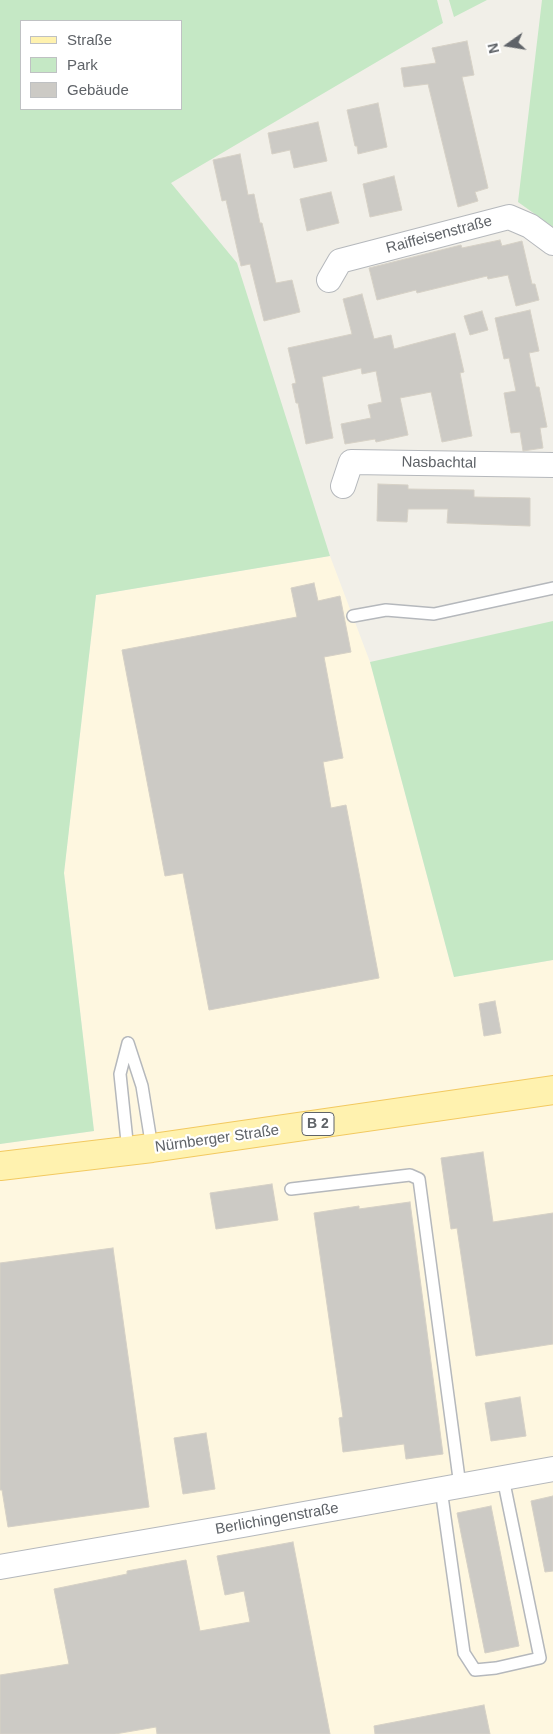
<!DOCTYPE html>
<html>
<head>
<meta charset="utf-8">
<style>
  body { margin:0 }
  #map { position:relative; width:553px; height:1734px; overflow:hidden; background:#f1efe8; font-family:Helvetica,sans-serif }
  canvas { display:block }
  .legend { position:absolute; left:20px; top:20px; width:162px; height:90px; box-sizing:border-box; background:#fff; border:1px solid #bfc1c3; margin:0; padding:6px 9px; list-style:none; font-size:15px; color:#5f6368 }
  .legend li { display:flex; align-items:center; gap:10px; height:25px }
  .legend b { width:25px; border:1px solid #bfc1c3 }
  .north { position:absolute; left:483px; top:20px; width:50px; height:50px; -webkit-text-stroke:4px #fff; paint-order:stroke; rotate:257deg; font-size:14px; font-weight:700; line-height:20px; text-align:center; color:#5f6368 }
  .north::after { content:''; display:block; margin:auto; width:18px; height:22px; background:#5f6368; clip-path:polygon(50% 0,100% 100%,50% 72%,0 100%) }
</style>
</head>
<body>
<div id="map">
<canvas width="553" height="1734"></canvas>
<ul class="legend">
<li><b style="height:6px;background:#fff2af"></b>Straße</li>
<li><b style="height:14px;background:#c5e8c5"></b>Park</li>
<li><b style="height:14px;background:#cccac5"></b>Gebäude</li>
</ul>
<div class="north">N</div>
</div>
<script>
const ctx = document.querySelector('canvas').getContext('2d');
ctx.lineJoin = 'round';
function fill(path, color) {
  ctx.fillStyle = color;
  ctx.fill(path, 'evenodd');
}
function poly(rows) {
  const path = new Path2D();
  for (const r of rows) {
    path.moveTo(r[0], r[1]);
    for (let i = 2; i < r.length; i += 2) path.lineTo(r[i], r[i + 1]);
  }
  return path;
}
function strokePath(path, color, width, dash) {
  ctx.strokeStyle = color;
  ctx.lineWidth = width;
  ctx.lineCap = dash ? 'butt' : 'round';
  ctx.setLineDash(dash || []);
  ctx.stroke(path);
}
function write(font, color, halo, rows, align = 'center') {
  ctx.font = font + ' Helvetica,sans-serif';
  ctx.lineWidth = 4.5;
  ctx.setLineDash([]);
  ctx.textBaseline = 'middle';
  ctx.strokeStyle = halo;
  ctx.fillStyle = color;
  for (const [text, x, y, turn = 0] of rows) {
    ctx.save();
    ctx.translate(x, y);
    ctx.rotate((+turn || 0) * Math.PI / 180);
    ctx.textAlign = isNaN(turn) ? turn : align;
    if (halo) ctx.strokeText(text, 0, 0);
    ctx.fillText(text, 0, 0);
    ctx.restore();
  }
}
fill(poly([
  [330,556,370,662,454,977,553,960,553,1734,0,1734,0,1144,94,1131,64,873,96,595]
]), '#fef7e0');
fill(poly([
  [0,0,437,0,443,23,171,183,237,263,330,556,96,595,64,873,94,1131,0,1144],
  [21,21,181,21,181,109,21,109],
  [449,0,487,0,454,17],
  [542,0,553,0,553,227,518,202],
  [553,621,553,960,454,977,370,662]
]), '#c5e8c5');
const building = poly([
  [467,41,474,75,462,77,488,188,475,192,478,201,458,207,428,84,404,87,401,68,436,63,432,48,467,41],
  [378,103,387,147,358,154,357,146,355,146,347,110,378,103],
  [318,122,327,161,294,168,290,150,272,154,268,133,318,122],
  [240,154,248,195,254,194,260,223,262,223,276,283,292,280,300,312,264,321,250,264,241,266,226,200,222,201,213,160,240,154],
  [394,176,402,210,370,217,363,184,394,176],
  [331,192,339,223,307,231,300,199,331,192],
  [500,240,502,246,522,241,532,284,535,284,539,300,516,306,508,275,488,279,487,276,417,293,416,290,377,300,369,268,461,245,462,248,500,240],
  [362,294,374,339,391,335,394,349,455,333,464,372,460,373,472,436,442,442,431,392,400,398,408,435,376,442,375,439,345,444,341,424,371,418,368,405,382,402,376,371,362,374,361,368,322,377,333,438,306,444,298,403,296,403,292,384,296,383,288,348,352,334,343,299,362,294],
  [530,310,539,351,529,353,536,387,539,387,547,427,540,428,543,448,523,451,520,432,511,433,504,393,516,391,509,358,504,359,495,318,530,310],
  [482,311,488,330,470,335,464,316,482,311],
  [378,484,408,485,408,489,474,490,474,497,530,498,530,526,447,523,448,509,408,509,407,522,377,521,378,484],
  [314,583,318,601,340,596,351,652,324,657,343,758,323,762,331,808,346,805,379,978,209,1010,183,873,165,876,122,650,297,617,291,588,314,583],
  [495,1001,501,1033,484,1036,479,1004,495,1001],
  [483,1152,493,1222,553,1213,553,1344,476,1356,457,1228,451,1229,441,1158,483,1152],
  [272,1184,278,1220,216,1229,210,1193,272,1184],
  [410,1202,443,1454,406,1459,404,1444,343,1452,339,1418,343,1417,314,1213,359,1206,359,1209,410,1202],
  [113,1248,149,1507,8,1527,2,1490,0,1490,0,1263,113,1248],
  [520,1397,526,1436,491,1441,485,1403,520,1397],
  [206,1433,215,1489,183,1494,174,1438,206,1433],
  [553,1496,553,1571,545,1572,531,1501,553,1496],
  [491,1506,519,1646,485,1653,457,1513,491,1506],
  [293,1542,330,1734,157,1734,156,1727,115,1734,0,1734,0,1675,69,1664,54,1589,127,1574,127,1571,186,1560,200,1631,250,1622,244,1591,225,1595,217,1556,293,1542],
  [484,1705,490,1734,375,1734,374,1726,484,1705]
]);
fill(building, '#cccac5');
strokePath(building, '#d6d1c6', 1);
const service = poly([
  [353,616,386,610,434,614,553,588],
  [128,1043,120,1074,128,1151],
  [128,1043,142,1086,152,1148],
  [291,1189,410,1175,419,1179,460,1486],
  [441,1489,464,1653,475,1670,496,1668,540,1658,503,1478]
]);
const minor = poly([
  [329,280,340,261,509,217,530,226,553,243],
  [343,486,351,462,553,465],
  [0,1567,243,1525,553,1469]
]);
const primary = poly([
  [0,1166,152,1148,553,1090]
]);
strokePath(service, '#b5b8bc', 14);
strokePath(minor, '#b5b8bc', 26);
strokePath(primary, '#f2c960', 30);
strokePath(service, '#fff', 11);
strokePath(minor, '#fff', 24);
strokePath(primary, '#fff2af', 28);
for (const [x, y, w] of [
  [318,1124,32]
]) {
  const box = new Path2D();
  box.roundRect(x - w / 2, y - 11.5, w, 23, 4);
  ctx.fillStyle = '#fff';
  ctx.fill(box);
  strokePath(box, '#5f6368', 1);
}
write('bold 14px', '#5f6368', null, [
  ["B 2",318,1124]
]);
write('15px', '#5f6368', '#fff', [
  ["Raiffeisenstraße",439,235,-15],
  ["Nasbachtal",439,463,1],
  ["Nürnberger Straße",217,1139,-8],
  ["Berlichingenstraße",277,1519,-10]
]);
</script>
</body>
</html>
